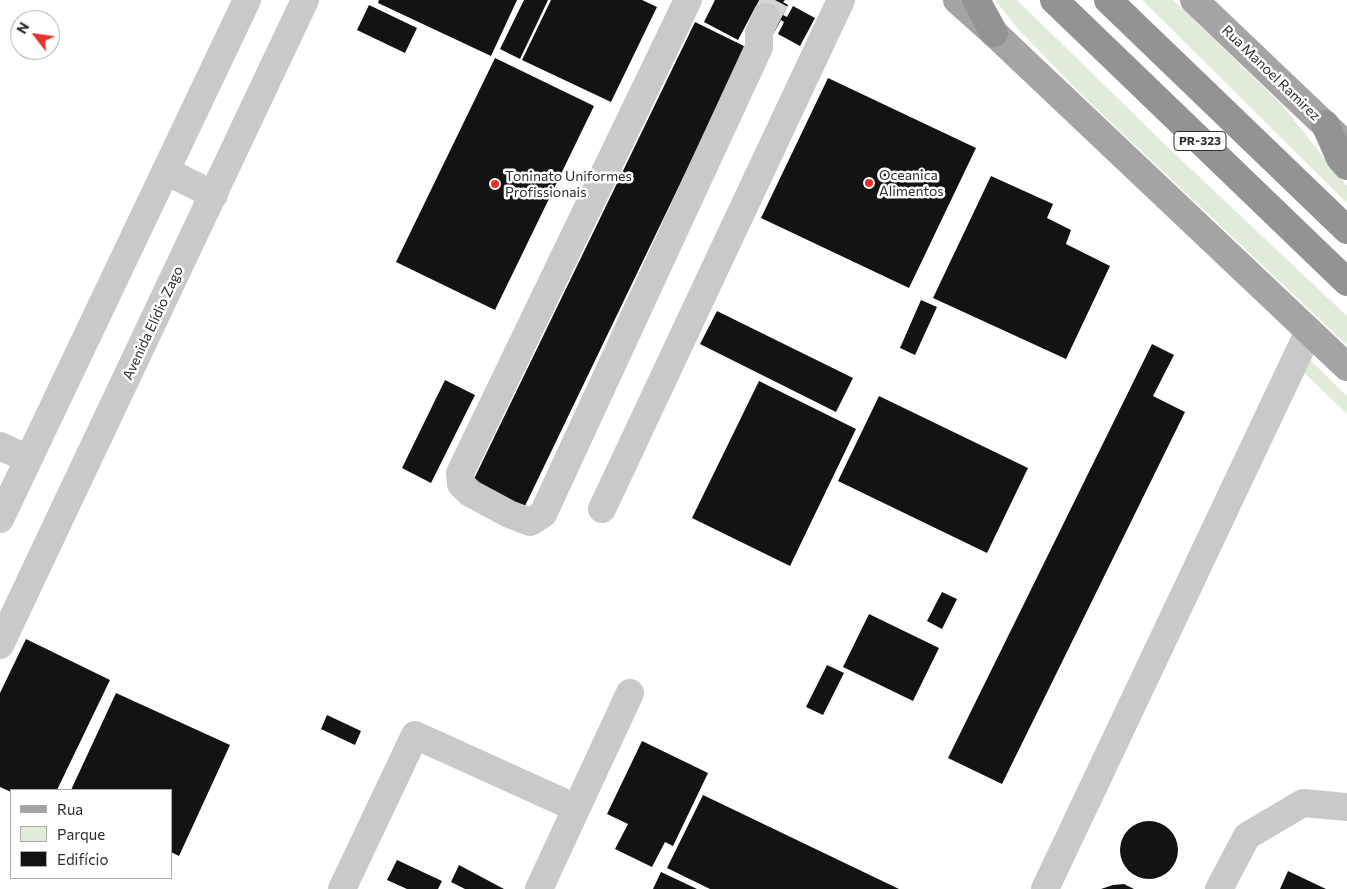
<!DOCTYPE html>
<html>
<head>
<meta charset="utf-8">
<style>
  body { margin:0 }
  #map { position:relative; width:1347px; height:889px; overflow:hidden; background:#fff; font-family:Commissioner,sans-serif }
  canvas { display:block }
  .legend { position:absolute; left:10px; top:789px; width:162px; height:90px; box-sizing:border-box; background:#fff; border:1px solid #ababab; margin:0; padding:6px 9px; list-style:none; font-size:15px; color:#2c2c2c }
  .legend li { display:flex; align-items:center; gap:10px; height:25px }
  .legend b { width:25px; border:1px solid #ababab }
  .north { position:absolute; left:10px; top:10px; width:50px; height:50px; box-sizing:border-box; background:#fff; border:1px solid #ababab; border-radius:50%; rotate:300deg; font-size:14px; font-weight:700; line-height:20px; text-align:center; color:#2c2c2c }
  .north::after { content:''; display:block; margin:auto; width:18px; height:22px; background:#ea3028; clip-path:polygon(50% 0,100% 100%,50% 72%,0 100%) }
</style>
</head>
<body>
<div id="map">
<canvas width="1347" height="889"></canvas>
<ul class="legend">
<li><b style="height:6px;background:#a4a4a4"></b>Rua</li>
<li><b style="height:14px;background:#e1ebd9"></b>Parque</li>
<li><b style="height:14px;background:#131313"></b>Edifício</li>
</ul>
<div class="north">N</div>
</div>
<script>
const ctx = document.querySelector('canvas').getContext('2d');
ctx.lineJoin = 'round';
function fill(path, color) {
  ctx.fillStyle = color;
  ctx.fill(path, 'evenodd');
}
function poly(rows) {
  const path = new Path2D();
  for (const r of rows) {
    if (r.length === 3) {
      path.moveTo(r[0] + r[2], r[1]);
      path.arc(r[0], r[1], r[2], 0, 2 * Math.PI);
      continue;
    }
    path.moveTo(r[0], r[1]);
    for (let i = 2; i < r.length; i += 2) path.lineTo(r[i], r[i + 1]);
  }
  return path;
}
function strokePath(path, color, width, dash) {
  ctx.strokeStyle = color;
  ctx.lineWidth = width;
  ctx.lineCap = dash ? 'butt' : 'round';
  ctx.setLineDash(dash || []);
  ctx.stroke(path);
}
function write(font, color, halo, rows, align = 'center') {
  ctx.font = font + ' Commissioner,sans-serif';
  ctx.lineWidth = 5;
  ctx.setLineDash([]);
  ctx.textBaseline = 'middle';
  ctx.strokeStyle = halo;
  ctx.fillStyle = color;
  for (const [text, x, y, turn = 0] of rows) {
    ctx.save();
    ctx.translate(x, y);
    ctx.rotate((+turn || 0) * Math.PI / 180);
    ctx.textAlign = isNaN(turn) ? turn : align;
    if (halo) ctx.strokeText(text, 0, 0);
    ctx.fillText(text, 0, 0);
    ctx.restore();
  }
}
fill(poly([
  [995,0,1017,0,1174,153,1347,316,1347,345,1086,99,1018,29],
  [1142,0,1173,0,1281,104,1347,186,1347,203],
  [1308,358,1347,396,1347,414,1300,369]
]), '#e1ebd9');
fill(poly([
  [379,0,517,0,491,56,378,3],
  [524,0,548,0,520,59,500,49],
  [551,0,642,0,657,7,611,102,522,60],
  [715,0,785,0,783,2,788,5,783,15,787,17,793,6,815,18,800,46,778,34,784,22,781,20,774,33,767,29,763,10,756,6,738,40,704,22],
  [369,5,417,28,405,53,357,30],
  [695,22,746,47,524,508,472,483],
  [495,58,594,106,495,310,396,262],
  [828,78,976,148,909,288,761,218],
  [991,176,1053,204,1047,218,1071,230,1066,244,1110,266,1066,359,933,298],
  [921,300,937,307,915,355,900,348],
  [717,311,853,378,836,412,700,344],
  [1152,344,1174,355,1153,396,1185,412,1002,784,948,758],
  [445,380,475,395,431,483,402,468],
  [759,381,856,429,790,566,692,518],
  [879,396,1028,468,987,553,838,481],
  [942,592,957,599,942,629,927,621],
  [869,614,939,648,913,701,843,667],
  [26,639,110,680,57,790,11,790,11,792,0,787,0,693],
  [827,665,844,673,823,715,806,707],
  [116,693,230,745,179,856,171,852,171,790,71,790],
  [327,715,361,731,355,745,321,729],
  [642,741,708,773,673,846,665,842,652,867,615,849,628,824,607,814],
  [703,795,899,889,710,889,667,868],
  [1149,850,29],
  [397,860,442,881,438,889,407,889,387,880],
  [459,865,504,889,465,889,451,882],
  [1288,871,1326,889,1280,889],
  [661,872,697,889,653,889],
  [1124,884,1134,889,1101,889,1113,885]
]), '#131313');
strokePath(poly([
  [766,17,775,0]
]), '#d5d5d5', 28, [28, 14]);
strokePath(poly([
  [688,0,460,473,461,484,470,493,509,514,530,522,543,514,759,47,759,33,766,17],
  [166,171,214,195],
  [0,446,28,459],
  [602,509,841,0],
  [0,519,247,0],
  [0,645,305,0],
  [342,889,415,735,576,808],
  [539,889,630,693],
  [1045,889,1309,331],
  [1219,889,1247,836,1303,803,1347,807]
]), '#c9c9c9', 28);
strokePath(poly([
  [957,0,994,33,1347,367],
  [1194,0,1342,141]
]), '#a4a4a4', 28);
strokePath(poly([
  [976,0,994,33],
  [1054,0,1347,282],
  [1108,0,1347,230],
  [1325,124,1340,158,1347,166]
]), '#939393', 28);
for (const [x, y, r, color] of [
  [869,183,5,"#ea3028"],
  [495,184,5,"#ea3028"]
]) {
  const dot = new Path2D();
  dot.arc(x, y, r, 0, 2 * Math.PI);
  ctx.fillStyle = color;
  ctx.fill(dot);
  strokePath(dot, '#fff', 2);
}
for (const [x, y, w] of [
  [1200,141,52]
]) {
  const box = new Path2D();
  box.roundRect(x - w / 2, y - 9.5, w, 19, 4);
  ctx.fillStyle = '#fff';
  ctx.fill(box);
  strokePath(box, '#2c2c2c', 1);
}
write('bold 12px', '#2c2c2c', null, [
  ["PR-323",1200,141]
]);
write('14px', '#2c2c2c', '#fff', [
  ["Rua Manoel Ramirez",1271,73,44],
  ["Avenida Elídio Zago",153,323,-65]
]);
write('14px', '#2c2c2c', '#fff', [
  ["Oceanica",879,175],
  ["Alimentos",879,191],
  ["Toninato Uniformes",505,176],
  ["Profissionais",505,192]
], 'left');
</script>
</body>
</html>
